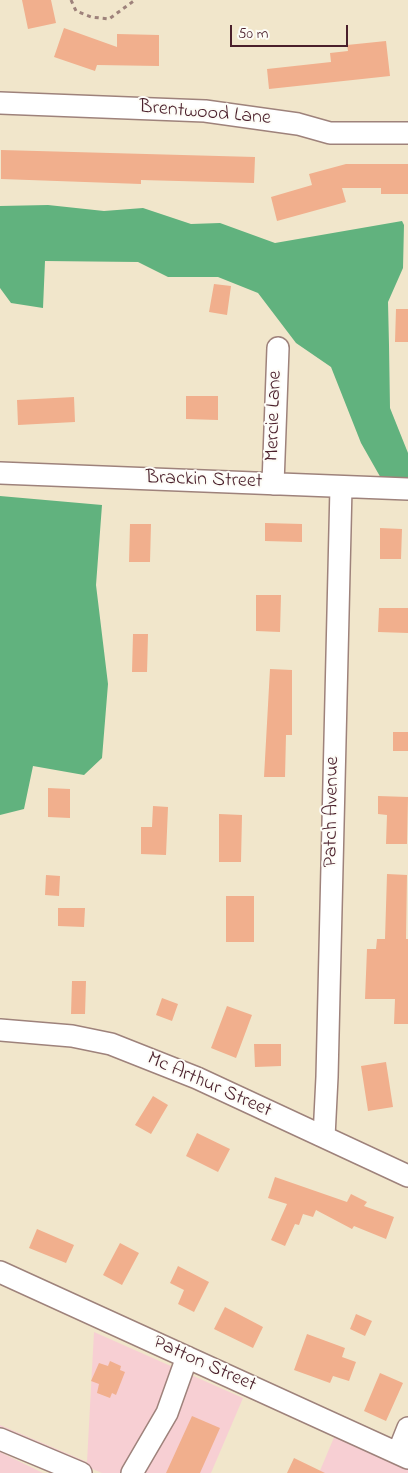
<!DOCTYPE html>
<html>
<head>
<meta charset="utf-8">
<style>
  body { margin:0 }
  #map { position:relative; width:408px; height:1473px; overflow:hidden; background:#f1e6cb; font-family:"Indie Flower",sans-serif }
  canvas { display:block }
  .scale { position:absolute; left:230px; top:25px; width:118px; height:22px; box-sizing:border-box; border:2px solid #4a1f2b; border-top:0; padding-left:6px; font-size:15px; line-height:18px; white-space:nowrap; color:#4a1f2b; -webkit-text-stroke:4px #fdfcf7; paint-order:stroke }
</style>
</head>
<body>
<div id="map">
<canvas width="408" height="1473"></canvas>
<div class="scale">50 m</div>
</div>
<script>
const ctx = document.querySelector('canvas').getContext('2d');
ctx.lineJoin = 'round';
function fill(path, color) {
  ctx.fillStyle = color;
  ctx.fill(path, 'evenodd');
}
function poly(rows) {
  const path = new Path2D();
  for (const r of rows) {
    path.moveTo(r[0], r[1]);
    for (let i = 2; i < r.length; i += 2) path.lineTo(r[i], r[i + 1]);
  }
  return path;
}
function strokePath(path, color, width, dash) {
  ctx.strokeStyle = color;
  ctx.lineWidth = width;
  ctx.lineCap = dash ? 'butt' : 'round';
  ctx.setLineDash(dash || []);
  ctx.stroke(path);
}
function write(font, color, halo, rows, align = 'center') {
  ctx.font = font + ' "Indie Flower",sans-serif';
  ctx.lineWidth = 4;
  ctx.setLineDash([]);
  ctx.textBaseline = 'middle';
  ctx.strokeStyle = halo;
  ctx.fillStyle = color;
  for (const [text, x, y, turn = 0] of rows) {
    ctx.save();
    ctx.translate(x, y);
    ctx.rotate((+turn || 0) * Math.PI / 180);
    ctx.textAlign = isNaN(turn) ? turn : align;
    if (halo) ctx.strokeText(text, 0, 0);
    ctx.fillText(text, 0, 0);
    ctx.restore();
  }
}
fill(poly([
  [94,1332,243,1398,211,1473,102,1473,0,1430,0,1425,87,1462],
  [335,1435,408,1467,408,1473,319,1473],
  [0,1452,43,1473,0,1473]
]), '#f7cfd3');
fill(poly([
  [48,205,104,211,143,208,191,224,220,223,275,243,402,221,404,225,403,268,388,302,389,345,390,408,408,453,408,482,382,480,361,443,331,367,296,343,258,293,218,277,168,277,138,262,45,261,43,308,11,303,0,288,0,206],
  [0,496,102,505,96,585,108,684,102,758,84,775,33,766,24,809,0,815]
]), '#61b27e');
fill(poly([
  [22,0,51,0,56,23,28,29],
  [64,28,117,47,117,34,159,35,159,66,97,65,95,71,54,57],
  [386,41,390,76,269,89,267,69,331,62,330,53,348,51,347,45],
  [1,150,255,157,254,183,141,180,141,184,1,179],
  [346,164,408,164,408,194,381,194,381,188,342,188,346,202,277,221,271,197,312,185,309,174],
  [214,284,231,286,227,315,209,312],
  [396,309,408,309,408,342,395,342],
  [186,396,218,396,218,420,186,419],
  [74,397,75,422,18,425,17,400],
  [265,523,302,524,302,542,265,541],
  [130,524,151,524,150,562,129,562],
  [380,528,402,529,401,559,380,559],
  [256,595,281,595,280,632,256,631],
  [379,608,408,608,408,633,378,632],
  [133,634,148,634,147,672,132,672],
  [270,669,292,670,292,735,286,735,285,777,264,777],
  [393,732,408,732,408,751,393,751],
  [48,788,70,789,70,818,48,817],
  [378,796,408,797,407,844,386,844,387,815,378,814],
  [153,806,168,807,166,855,141,854,141,827,152,827],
  [219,814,242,815,241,862,219,862],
  [387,874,407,875,406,939,408,939,408,1024,394,1024,395,999,365,999,367,949,376,949,377,939,385,939],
  [46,875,60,876,59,896,45,895],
  [226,896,254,896,254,942,226,942],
  [58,908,85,908,84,927,58,926],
  [72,981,86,981,85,1014,71,1014],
  [162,998,178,1004,172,1021,156,1015],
  [227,1006,252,1015,236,1058,211,1048],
  [254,1044,281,1044,281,1066,255,1067],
  [386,1062,393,1107,368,1111,361,1066],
  [153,1096,168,1105,151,1134,135,1125],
  [197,1133,230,1149,218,1172,186,1156],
  [275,1177,347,1202,351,1194,367,1202,364,1206,394,1217,386,1239,354,1226,352,1229,316,1210,313,1217,303,1214,299,1225,295,1224,285,1246,271,1240,287,1204,268,1198],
  [37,1229,74,1245,66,1263,29,1248],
  [120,1243,139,1253,122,1285,103,1275],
  [178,1266,209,1282,194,1312,178,1304,184,1290,170,1283],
  [225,1307,263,1327,253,1348,214,1329],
  [356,1314,372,1321,365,1336,350,1329],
  [307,1334,345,1348,342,1357,356,1362,349,1381,333,1376,330,1383,294,1370],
  [110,1361,121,1366,120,1370,125,1372,116,1395,112,1393,110,1398,97,1393,99,1384,91,1381,99,1363,108,1366],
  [380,1373,403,1383,386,1421,364,1411],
  [192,1416,220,1428,200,1473,166,1473],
  [294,1458,325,1473,287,1473]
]), '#f1af8d');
const minor = poly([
  [0,103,205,111,298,124,330,133,408,133],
  [0,473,408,489],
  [273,484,278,348],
  [0,1030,72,1036,111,1044,197,1078,408,1176],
  [324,1137,327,1077,341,487],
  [0,1272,408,1458],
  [0,1439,81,1473],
  [398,1453,408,1428],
  [132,1473,167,1413,187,1357]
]);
strokePath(minor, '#9e827b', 24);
strokePath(poly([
  [71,0,76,11,91,17,109,19,135,0]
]), '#9e827b', 3, [4, 4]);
strokePath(minor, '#fff', 21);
write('20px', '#4a1f2b', '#fdfcf7', [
  ["Brentwood Lane",205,114,5],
  ["Mercie Lane",275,416,-88],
  ["Brackin Street",204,481,2],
  ["Patch Avenue",333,812,-89],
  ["Mc Arthur Street",209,1086,24],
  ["Patton Street",204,1365,24]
]);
</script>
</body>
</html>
